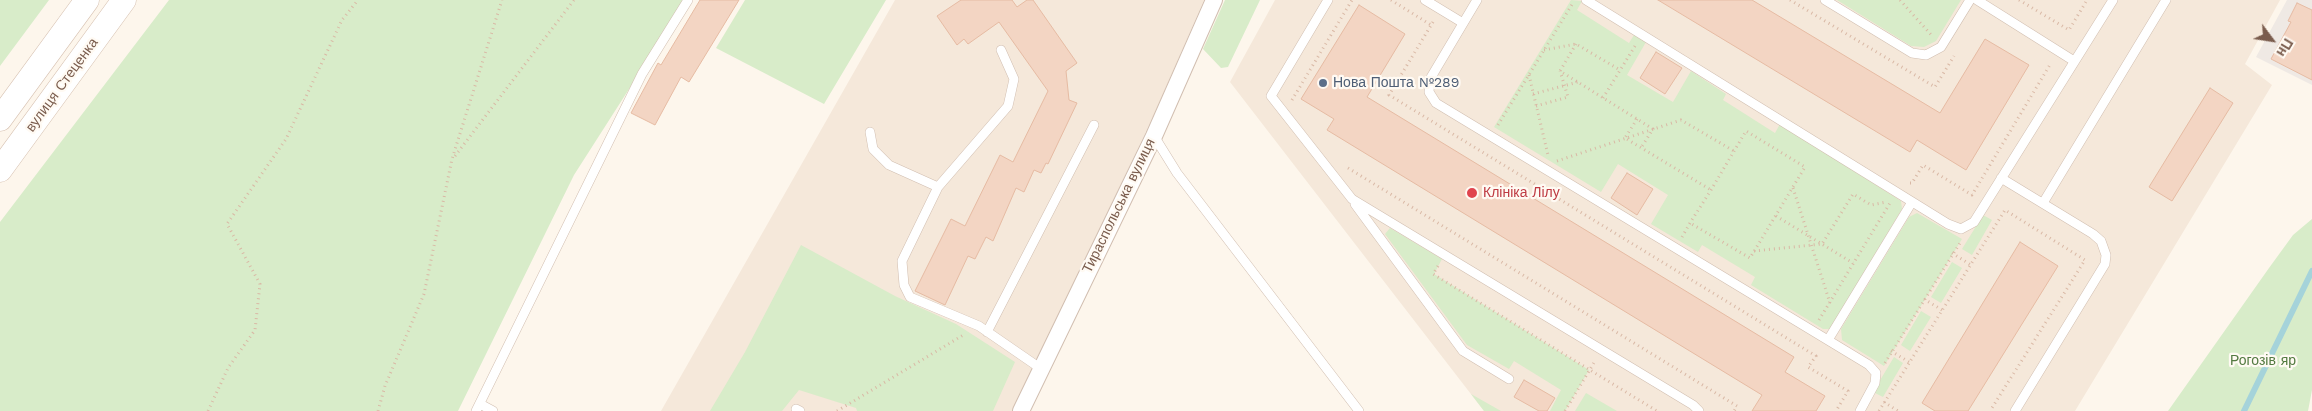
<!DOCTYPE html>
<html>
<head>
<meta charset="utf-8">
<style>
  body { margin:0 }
  #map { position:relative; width:2312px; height:411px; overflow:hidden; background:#fdf6ec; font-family:"Work Sans",sans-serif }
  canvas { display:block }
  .north { position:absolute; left:2247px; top:15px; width:50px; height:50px; -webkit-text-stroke:4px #fffaf3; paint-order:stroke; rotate:121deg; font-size:14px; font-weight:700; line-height:20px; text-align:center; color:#7a5c4d }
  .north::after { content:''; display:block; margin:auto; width:18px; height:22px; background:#7a5c4d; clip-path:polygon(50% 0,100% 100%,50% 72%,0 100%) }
</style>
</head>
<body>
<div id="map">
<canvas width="2312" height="411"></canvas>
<div class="north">Пн</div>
</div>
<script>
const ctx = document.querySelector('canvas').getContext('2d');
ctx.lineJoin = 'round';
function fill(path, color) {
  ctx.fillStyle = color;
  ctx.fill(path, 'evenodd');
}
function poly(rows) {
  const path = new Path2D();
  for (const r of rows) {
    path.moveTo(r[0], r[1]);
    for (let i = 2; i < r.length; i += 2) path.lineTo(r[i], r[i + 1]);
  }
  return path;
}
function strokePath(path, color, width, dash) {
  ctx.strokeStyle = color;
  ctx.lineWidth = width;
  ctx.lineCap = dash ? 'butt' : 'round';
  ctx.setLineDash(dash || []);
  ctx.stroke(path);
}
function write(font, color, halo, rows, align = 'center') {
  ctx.font = font + ' "Work Sans",sans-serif';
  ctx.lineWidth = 4.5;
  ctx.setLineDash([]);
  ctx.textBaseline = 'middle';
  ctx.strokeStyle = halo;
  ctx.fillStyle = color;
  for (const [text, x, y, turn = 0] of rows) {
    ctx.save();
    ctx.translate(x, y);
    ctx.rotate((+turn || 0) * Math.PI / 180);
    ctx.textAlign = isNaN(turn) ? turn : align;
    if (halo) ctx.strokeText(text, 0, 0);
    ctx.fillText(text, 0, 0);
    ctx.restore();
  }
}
fill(poly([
  [895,0,1204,0,1156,110,1014,411,661,411],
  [1275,0,2280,0,2245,64,2272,85,2075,411,1484,411,1230,82]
]), '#f5e8da');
fill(poly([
  [2287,0,2312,0,2312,85,2256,57]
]), '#efe9e4');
fill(poly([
  [0,0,49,0,0,66],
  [169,0,686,0,574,175,458,411,0,411,0,222],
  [745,0,886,0,824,104,716,48],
  [1225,0,1260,0,1228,67,1221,68,1203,49],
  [1571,0,1582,1,1577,10,1629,43,1634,35,1646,42,1627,75,1673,102,1691,71,1726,94,1723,100,1775,133,1780,124,1901,201,1902,209,1830,329,1823,329,1751,285,1755,277,1702,245,1698,252,1651,224,1668,195,1618,164,1601,192,1494,127],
  [1837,0,1961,0,1936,41,1924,47,1911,46],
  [1917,213,1962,239,1884,366,1842,340,1841,329,1909,217],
  [1983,215,1992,220,1972,255,1962,249],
  [2312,219,2312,390,2308,411,2168,411,2269,268,2293,235],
  [1390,228,1442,259,1434,274,1589,370,1565,411,1550,411,1561,390,1514,361,1509,369,1467,345,1385,234],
  [801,245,895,296,956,324,1015,362,993,411,857,411,856,408,799,390,782,411,710,411,745,352],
  [1952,262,1962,268,1941,303,1931,297],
  [1921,311,1931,317,1910,351,1901,345],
  [1894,357,1903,363,1883,397,1873,392],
  [1586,393,1617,411,1575,411],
  [1471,394,1501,411,1484,411]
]), '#d8ecc9');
strokePath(poly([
  [2244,411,2312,271]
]), '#a5d3da', 6);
const building = poly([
  [700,0,739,0,689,82,681,77,655,125,631,113,658,63,661,65,700,0],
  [961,0,1012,0,1017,7,1027,0,1033,0,1077,63,1066,71,1069,100,1077,103,1048,164,1046,163,1041,173,1034,170,1024,192,1016,188,993,241,986,237,975,259,968,256,945,305,915,291,951,219,965,226,1000,155,1013,162,1048,91,999,22,968,44,964,39,957,45,937,16,961,0],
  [1658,0,1752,0,1940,113,1985,39,2029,65,1966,170,1917,140,1910,152,1658,0],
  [2297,3,2312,10,2312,80,2271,59,2291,22,2288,21,2297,3],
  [1359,5,1405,34,1367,97,1794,357,1785,372,1825,396,1816,411,1752,411,1762,395,1327,130,1334,119,1301,99,1359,5],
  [1656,52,1682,68,1665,94,1640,78,1656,52],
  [2210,88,2233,103,2172,201,2149,187,2210,88],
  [1627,173,1653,189,1637,215,1611,198,1627,173],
  [2020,242,2058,266,1968,411,1935,411,1922,403,2020,242],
  [1524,380,1555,398,1547,411,1539,411,1514,397,1524,380]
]);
fill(building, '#f3d5c3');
strokePath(building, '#e6bba3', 1);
const lane = poly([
  [1328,0,1271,96,1352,199,1693,405,1699,411],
  [1425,0,1463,23],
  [1477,0,1430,79,1429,92,1436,103,1869,365,1876,373,1875,383,1860,411],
  [1586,0,1948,224,1961,229,1974,222,2113,0],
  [1825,0,1912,53,1926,55,1941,47,1970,0],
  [1977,0,2074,61],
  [1001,50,1014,79,1008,106,938,187,902,261,904,285,910,297,979,326,1040,368],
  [870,132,873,149,889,165,938,187],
  [1154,136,1177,173,1359,411],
  [2001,178,2093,234,2101,241,2106,255,2105,264,2015,411],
  [2043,203,2166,0],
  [1355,204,1463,351,1509,379],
  [987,332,1094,125],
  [1828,340,1912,202],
  [480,404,493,411],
  [796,409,800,411],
  [476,411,642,74,688,0]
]);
const street = poly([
  [1021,411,1154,136,1214,0]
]);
const secondary = poly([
  [0,119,87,0],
  [0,170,124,0]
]);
strokePath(lane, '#d1beb0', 10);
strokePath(street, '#d1beb0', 18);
strokePath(secondary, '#d6c0b0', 25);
strokePath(poly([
  [1391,0,1431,25],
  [1790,0,1935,87,1954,56],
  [1900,0,1933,37],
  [2019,0,2069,30,2087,0],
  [1433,22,1389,95,1816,356,1808,367,1848,391,1836,411],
  [1576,44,1560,71,1653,129,1641,148],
  [1544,50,1576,44,1620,70],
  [1529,75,1548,155],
  [1533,94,1578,82],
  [1603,98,1635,46],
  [1292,100,1352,0],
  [1536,106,1568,97,1560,71],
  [1637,119,1625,138,1711,190],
  [1498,125,1573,3],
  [455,156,574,0],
  [1557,161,1681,120,1734,151],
  [1348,168,1737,406,1734,411],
  [1910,183,1912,183,1923,165,1972,195,2051,63],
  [1793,188,1830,303],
  [1776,216,1853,263],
  [1682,237,1690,223,1711,190,1746,131,1805,167,1750,258,1690,223],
  [1754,251,1822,244,1853,194,1871,205,1886,202],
  [1952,253,1971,265],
  [1438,266,1433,274,1657,411],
  [1924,299,1942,310],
  [1819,320,1890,203],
  [1891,351,1909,362],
  [1885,363,1960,243],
  [1884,402,1898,411],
  [208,411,228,368,255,330,260,284,227,224,286,139,342,20,358,0],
  [378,411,385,386,424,294,452,159,502,0],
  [837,411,965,334],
  [1565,411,1595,361],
  [1879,411,2005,210,2085,260,1990,411]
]), '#d9b8a5', 3, [1, 4]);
strokePath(lane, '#fff', 9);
strokePath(street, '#fff', 16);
strokePath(secondary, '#fff', 24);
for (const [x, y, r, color] of [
  [1323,83,5,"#5c6f8a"],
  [1472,193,6,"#e0444e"]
]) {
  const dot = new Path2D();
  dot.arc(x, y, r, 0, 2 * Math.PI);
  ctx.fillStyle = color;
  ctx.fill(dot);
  strokePath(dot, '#fffaf3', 2);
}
write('14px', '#4e5e75', '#fffaf3', [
  ["Нова Пошта №289",1333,83]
], 'left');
write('14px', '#7a5c4d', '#fffaf3', [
  ["вулиця Стеценка",62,85,-54],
  ["Тираспольська вулиця",1119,206,-64]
]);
write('14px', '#be3a42', '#fffaf3', [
  ["Клініка Лілу",1483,193]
], 'left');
write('14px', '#537a41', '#fffaf3', [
  ["Рогозів яр",2263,361]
]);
</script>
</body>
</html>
